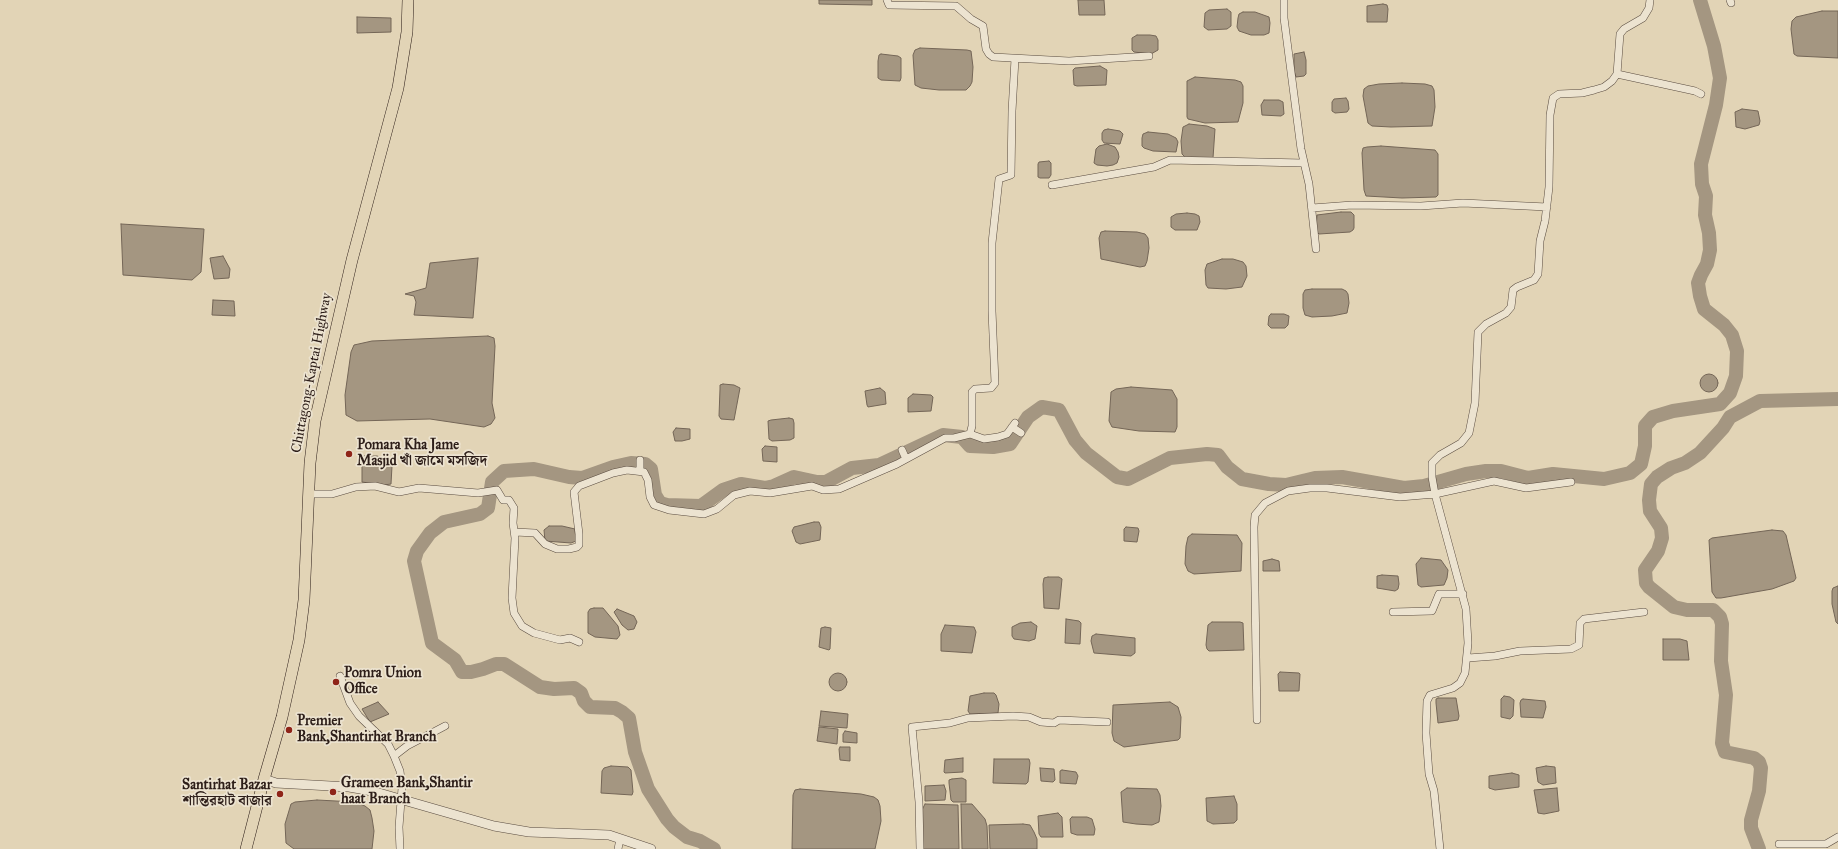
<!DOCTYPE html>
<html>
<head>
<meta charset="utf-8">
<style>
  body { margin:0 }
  canvas { display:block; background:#e2d4b6 }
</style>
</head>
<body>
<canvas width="1838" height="849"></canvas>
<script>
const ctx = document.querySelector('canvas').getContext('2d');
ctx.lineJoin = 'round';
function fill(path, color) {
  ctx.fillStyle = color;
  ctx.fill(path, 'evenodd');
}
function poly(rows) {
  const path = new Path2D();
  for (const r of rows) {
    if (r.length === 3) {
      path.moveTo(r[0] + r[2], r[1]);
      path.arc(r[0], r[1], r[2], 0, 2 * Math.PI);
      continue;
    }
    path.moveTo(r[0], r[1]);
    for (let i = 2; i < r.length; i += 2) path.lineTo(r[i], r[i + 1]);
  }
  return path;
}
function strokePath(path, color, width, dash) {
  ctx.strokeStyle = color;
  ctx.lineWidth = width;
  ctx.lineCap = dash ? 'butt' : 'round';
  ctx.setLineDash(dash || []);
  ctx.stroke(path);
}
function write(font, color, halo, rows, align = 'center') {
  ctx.font = font + ' "IM FELL Great Primer","Noto Serif Bengali",serif';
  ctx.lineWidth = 3.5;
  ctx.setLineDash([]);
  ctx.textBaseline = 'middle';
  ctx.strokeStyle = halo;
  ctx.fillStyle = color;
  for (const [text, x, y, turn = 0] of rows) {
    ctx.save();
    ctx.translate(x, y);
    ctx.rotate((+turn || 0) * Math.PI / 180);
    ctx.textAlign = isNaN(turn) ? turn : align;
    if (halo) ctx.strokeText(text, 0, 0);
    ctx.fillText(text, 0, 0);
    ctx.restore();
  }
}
const water = poly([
  [819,0,872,0,872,5,819,4,819,0],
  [1078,0,1104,0,1105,15,1079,15,1078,0],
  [1383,4,1387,5,1388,9,1387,22,1367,22,1367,6,1383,4],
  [1227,9,1231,12,1231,26,1227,29,1208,30,1204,27,1205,13,1209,10,1227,9],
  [1822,11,1838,11,1838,58,1797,56,1794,54,1791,29,1792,21,1796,17,1822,11],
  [1243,12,1255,12,1269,17,1270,23,1269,33,1264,35,1251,35,1239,31,1237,27,1238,18,1239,14,1243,12],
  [357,17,391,18,391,32,357,33,357,17],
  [1137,35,1150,35,1156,36,1158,40,1158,50,1151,54,1134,52,1132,50,1132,38,1137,35],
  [920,48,967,50,971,51,973,67,972,82,970,86,966,90,939,90,921,88,915,85,913,55,915,50,920,48],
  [1304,52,1306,60,1306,74,1304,76,1296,77,1294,71,1294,54,1304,52],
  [881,54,898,56,901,58,901,78,900,81,881,80,878,78,878,61,879,55,881,54],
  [1100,66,1107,70,1106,85,1077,86,1074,85,1073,70,1075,68,1100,66],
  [1195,77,1235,80,1241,82,1243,86,1243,103,1238,122,1205,123,1188,119,1187,117,1187,81,1195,77],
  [1402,83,1425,84,1432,86,1434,90,1435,107,1432,126,1391,127,1372,126,1368,123,1363,96,1364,89,1368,86,1379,84,1402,83],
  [1346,98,1348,101,1349,109,1347,112,1335,113,1332,111,1332,102,1334,99,1346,98],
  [1264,100,1279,100,1283,102,1284,114,1281,116,1262,115,1261,105,1264,100],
  [1742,109,1758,111,1760,121,1759,125,1745,129,1736,127,1735,112,1742,109],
  [1189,124,1207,126,1215,129,1213,158,1186,158,1182,154,1181,141,1183,127,1189,124],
  [1108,129,1120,131,1123,134,1120,144,1104,143,1102,140,1102,133,1104,130,1108,129],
  [1148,132,1168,134,1176,138,1178,142,1176,152,1153,151,1144,148,1142,146,1142,138,1143,134,1148,132],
  [1107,144,1115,147,1118,152,1119,157,1117,163,1113,165,1107,166,1097,165,1094,163,1096,149,1099,146,1107,144],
  [1381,146,1435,150,1438,154,1438,195,1436,197,1402,198,1366,196,1364,190,1362,153,1363,148,1367,147,1381,146],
  [1049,161,1051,163,1051,175,1049,178,1040,178,1038,177,1038,164,1039,162,1049,161],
  [1341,212,1351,212,1354,215,1354,228,1353,230,1350,232,1319,234,1316,231,1317,215,1341,212],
  [1187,213,1195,214,1199,216,1200,222,1197,230,1175,230,1171,227,1171,217,1176,214,1187,213],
  [121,224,204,229,201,272,192,280,123,275,121,224],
  [1105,231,1137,232,1145,234,1148,238,1149,248,1147,261,1145,266,1140,267,1101,259,1099,238,1101,232,1105,231],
  [223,256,230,269,229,278,214,279,210,258,223,256],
  [478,258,473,318,414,315,416,302,414,296,405,294,426,288,430,263,478,258],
  [1222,259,1233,259,1243,262,1246,266,1247,276,1242,287,1226,289,1208,288,1206,285,1205,270,1207,264,1222,259],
  [1312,289,1342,289,1346,291,1348,294,1349,303,1347,313,1332,316,1312,317,1305,315,1303,308,1303,294,1305,290,1312,289],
  [213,300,234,301,235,316,212,315,213,300],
  [1271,314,1284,314,1289,316,1288,325,1285,328,1271,328,1268,325,1269,316,1271,314],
  [488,336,494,338,495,346,492,403,495,418,491,424,484,427,430,419,357,421,346,415,345,395,351,352,354,345,372,341,488,336],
  [1709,383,9],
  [723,384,734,385,740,388,734,420,721,419,719,416,720,389,720,385,723,384],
  [1131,387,1172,390,1177,399,1177,427,1175,432,1139,431,1112,427,1109,421,1111,392,1116,389,1131,387],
  [880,388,885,392,886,404,868,407,867,405,865,391,880,388],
  [913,394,931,395,933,397,931,411,908,412,908,398,913,394],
  [789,418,793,419,794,423,794,438,790,440,772,441,769,439,768,421,771,420,789,418],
  [676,428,690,429,690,439,682,441,675,441,673,432,676,428],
  [765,446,777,447,777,462,763,461,762,449,765,446],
  [364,456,377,456,390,460,392,466,391,484,384,485,362,482,362,464,364,456],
  [814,522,819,522,821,527,820,540,800,544,796,542,792,531,794,527,814,522],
  [549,526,562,526,575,529,576,541,571,543,545,541,544,530,549,526],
  [1126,527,1138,528,1139,531,1137,542,1124,541,1124,529,1126,527],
  [1772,530,1783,531,1786,535,1796,578,1794,581,1772,589,1721,598,1716,598,1712,592,1709,540,1712,538,1772,530],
  [1192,534,1237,535,1242,543,1241,571,1194,574,1188,571,1185,564,1186,546,1188,537,1192,534],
  [1421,558,1441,560,1448,570,1447,578,1444,585,1421,587,1418,585,1416,564,1421,558],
  [1272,559,1279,561,1280,571,1263,571,1263,561,1272,559],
  [1382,575,1398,576,1399,584,1398,589,1395,591,1377,588,1377,576,1382,575],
  [1048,577,1059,577,1062,579,1059,609,1044,608,1043,584,1044,578,1048,577],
  [1838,586,1838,624,1836,622,1832,604,1832,591,1833,588,1838,586],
  [594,608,603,608,618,626,620,635,617,639,595,637,588,633,588,612,590,609,594,608],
  [617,609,634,616,637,622,634,629,628,630,622,625,614,612,617,609],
  [1066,619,1079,621,1081,623,1080,644,1065,643,1066,619],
  [1031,622,1037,626,1035,639,1029,641,1014,639,1012,636,1012,627,1020,623,1031,622],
  [1212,622,1240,622,1243,623,1244,650,1209,651,1207,649,1206,645,1208,625,1212,622],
  [945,625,974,627,976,632,972,653,941,651,941,634,945,625],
  [825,627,831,628,830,649,829,650,819,647,821,628,825,627],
  [1096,634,1135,638,1135,653,1131,656,1094,653,1091,641,1092,636,1096,634],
  [1663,639,1680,639,1687,641,1689,660,1663,660,1663,639],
  [1280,672,1299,673,1300,674,1299,691,1279,691,1278,674,1280,672],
  [838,682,9],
  [984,693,994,693,996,695,999,704,998,713,970,714,968,711,970,696,984,693],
  [1504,696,1510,697,1514,700,1513,716,1510,719,1501,717,1501,699,1504,696],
  [1438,698,1456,698,1459,716,1458,720,1438,723,1436,703,1436,699,1438,698],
  [1523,699,1545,701,1546,707,1543,718,1521,717,1520,703,1521,700,1523,699],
  [378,702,389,714,370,722,362,709,378,702],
  [1170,702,1178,707,1181,717,1180,738,1178,740,1124,747,1114,741,1112,733,1113,705,1170,702],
  [821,711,848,714,847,728,819,726,821,711],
  [819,727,838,729,837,744,817,741,819,727],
  [845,731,857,733,857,743,843,742,843,734,845,731],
  [840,747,850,747,850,761,840,760,839,749,840,747],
  [963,758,963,772,945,773,944,772,945,760,963,758],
  [994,759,1029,759,1030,763,1028,782,1026,784,993,783,994,759],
  [611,766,628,767,631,770,633,792,632,795,601,793,602,771,604,768,611,766],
  [1546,766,1555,767,1556,783,1543,785,1538,782,1536,768,1546,766],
  [1040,768,1054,769,1055,780,1053,782,1041,781,1040,768],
  [1062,770,1076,772,1078,776,1076,784,1060,783,1060,771,1062,770],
  [1512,773,1519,775,1519,787,1495,790,1489,788,1489,776,1512,773],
  [952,779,962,778,966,780,966,802,953,802,951,800,949,783,949,780,952,779],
  [944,785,946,791,945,800,925,801,925,786,944,785],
  [1127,788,1157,789,1160,795,1161,806,1159,822,1152,825,1136,824,1123,822,1121,792,1127,788],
  [1557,788,1559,811,1544,814,1538,813,1534,790,1557,788],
  [800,789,861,794,874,797,878,800,880,806,881,821,875,849,792,849,793,795,795,790,800,789],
  [1234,796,1237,804,1237,820,1234,823,1213,824,1207,821,1206,798,1234,796],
  [317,800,355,802,365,806,370,810,372,818,374,831,372,849,294,849,286,843,285,824,291,804,295,802,317,800],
  [925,804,958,805,959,849,923,849,922,810,925,804],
  [961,804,972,804,985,819,987,826,988,849,962,849,961,804],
  [1058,813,1062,817,1063,837,1041,837,1039,834,1038,816,1058,813],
  [1072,817,1087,817,1092,819,1095,829,1094,835,1077,835,1071,833,1070,819,1072,817],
  [1023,824,1030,825,1034,832,1037,839,1037,849,990,849,989,825,1023,824]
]);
fill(water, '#a49681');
strokePath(water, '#746657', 1);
strokePath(poly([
  [714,849,700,841,687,837,674,827,667,819,648,789,635,752,629,718,622,712,615,708,590,707,584,701,581,693,574,688,554,689,540,687,504,664,496,664,483,669,471,672,462,672,455,660,432,643,414,561,417,551,430,533,444,522,480,514,488,508,492,482,504,471,534,469,569,477,582,478,613,467,631,463,645,464,651,469,655,495,660,503,667,505,701,506,723,490,741,484,765,488,774,486,794,477,817,482,826,482,852,468,879,465,943,435,962,437,970,446,993,447,1010,444,1028,417,1042,407,1059,410,1075,440,1086,453,1117,477,1128,479,1170,458,1207,454,1218,455,1227,467,1242,479,1269,484,1286,485,1315,478,1342,477,1404,488,1424,486,1466,474,1486,471,1501,471,1528,478,1553,474,1604,479,1630,473,1641,464,1645,446,1645,426,1653,417,1673,411,1720,404,1730,393,1736,376,1737,351,1732,335,1724,325,1704,309,1700,296,1698,283,1701,275,1707,264,1710,250,1709,233,1705,215,1706,196,1702,184,1701,164,1716,105,1720,78,1714,46,1700,0],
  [1759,849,1751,828,1751,820,1759,791,1761,768,1759,762,1754,758,1725,752,1722,743,1726,695,1721,661,1722,624,1720,617,1713,610,1687,610,1674,607,1649,587,1646,583,1645,570,1658,551,1662,538,1661,528,1650,511,1649,500,1651,484,1657,477,1671,468,1685,463,1700,453,1723,428,1730,417,1760,401,1838,399]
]), '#a49681', 14);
const minor = poly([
  [887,0,889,5,956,6,971,19,983,26,986,49,989,54,993,57,1069,61,1149,56],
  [1284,0,1284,18,1301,149,1309,184,1316,249],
  [1730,0,1731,3],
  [1617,74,1695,91,1701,94],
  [1052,185,1154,167,1170,160,1303,163],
  [1312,208,1352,205,1421,206,1463,203,1547,207],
  [1012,427,1021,433],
  [970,434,972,426,972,392,975,389,991,388,995,383,992,311,992,243,999,179,1011,175,1012,111,1015,59],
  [902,450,906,459],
  [640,460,640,471],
  [308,494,332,494,356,487,375,486,399,492,419,488,478,493,497,490,503,500,509,500,514,508,513,523,515,538,512,598,514,613,522,626,534,633,560,640,570,638,579,642],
  [515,532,535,533,545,544,557,549,569,549,577,547,579,545,579,534,574,492,579,486,613,473,627,470,644,472,648,480,650,497,654,505,669,510,704,514,717,509,734,495,750,491,770,493,812,486,823,490,839,489,897,464,945,438,954,438,970,434,984,439,998,437,1007,434,1015,423],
  [1393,612,1432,611,1439,594,1463,594],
  [1468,658,1495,656,1520,651,1571,649,1579,645,1580,623,1584,619,1644,612],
  [340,676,350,703,359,716,388,744,394,756,400,771,402,788,399,827,400,849],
  [1257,720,1254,527,1255,515,1265,503,1288,491,1310,488,1327,488,1400,497,1435,494,1494,481,1526,488,1571,482],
  [394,756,407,746,445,726],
  [1779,844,1826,844,1838,837],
  [618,849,620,839],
  [920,849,919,802,912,727,950,723,968,718,1013,716,1029,717,1041,722,1054,723,1059,720,1107,722],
  [1440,849,1434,791,1429,774,1426,733,1427,701,1430,695,1453,688,1460,683,1465,673,1468,643,1466,609,1435,494,1432,477,1432,463,1440,455,1461,443,1469,433,1475,403,1478,332,1486,324,1506,313,1511,307,1513,290,1517,287,1534,280,1538,274,1540,241,1545,221,1549,187,1550,115,1553,98,1559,94,1582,93,1594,90,1604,87,1612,81,1617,74,1620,34,1624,29,1643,18,1649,8,1650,0]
]);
const tertiary = poly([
  [264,779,276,783,349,787,372,791,494,826,529,832,609,835,651,849]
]);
const primary = poly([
  [246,849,264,779,282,717,299,640,304,600,310,463,315,421,352,260,398,88,407,32,408,0]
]);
strokePath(minor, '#5a4c40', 8);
strokePath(tertiary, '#5a4c40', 10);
strokePath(primary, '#2d1e19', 12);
strokePath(minor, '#ece3d0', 7);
strokePath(tertiary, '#ece3d0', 9);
strokePath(primary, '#e2d4b6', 11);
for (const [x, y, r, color] of [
  [349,454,4,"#8f2418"],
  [336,682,4,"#8f2418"],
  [289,730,4,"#8f2418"],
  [333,792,4,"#8f2418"],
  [280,794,4,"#8f2418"]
]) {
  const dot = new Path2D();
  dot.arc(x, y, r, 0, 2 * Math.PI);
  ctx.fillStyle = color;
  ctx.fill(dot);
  strokePath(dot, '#ece3d0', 1.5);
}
write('14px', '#2d1e19', '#ece3d0', [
  ["Chittagong-Kaptai Highway",312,373,-79]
]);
write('bold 14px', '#2d1e19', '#ece3d0', [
  ["Pomara Kha Jame",357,446],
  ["Masjid খাঁ জামে মসজিদ",357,462],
  ["Pomra Union",344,674],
  ["Office",344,690],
  ["Premier",297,722],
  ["Bank,Shantirhat Branch",297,738],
  ["Grameen Bank,Shantir",341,784],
  ["haat Branch",341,800],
  ["Santirhat Bazar",272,786,"right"],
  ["শান্তিরহাট বাজার",272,802,"right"]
], 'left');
</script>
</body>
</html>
